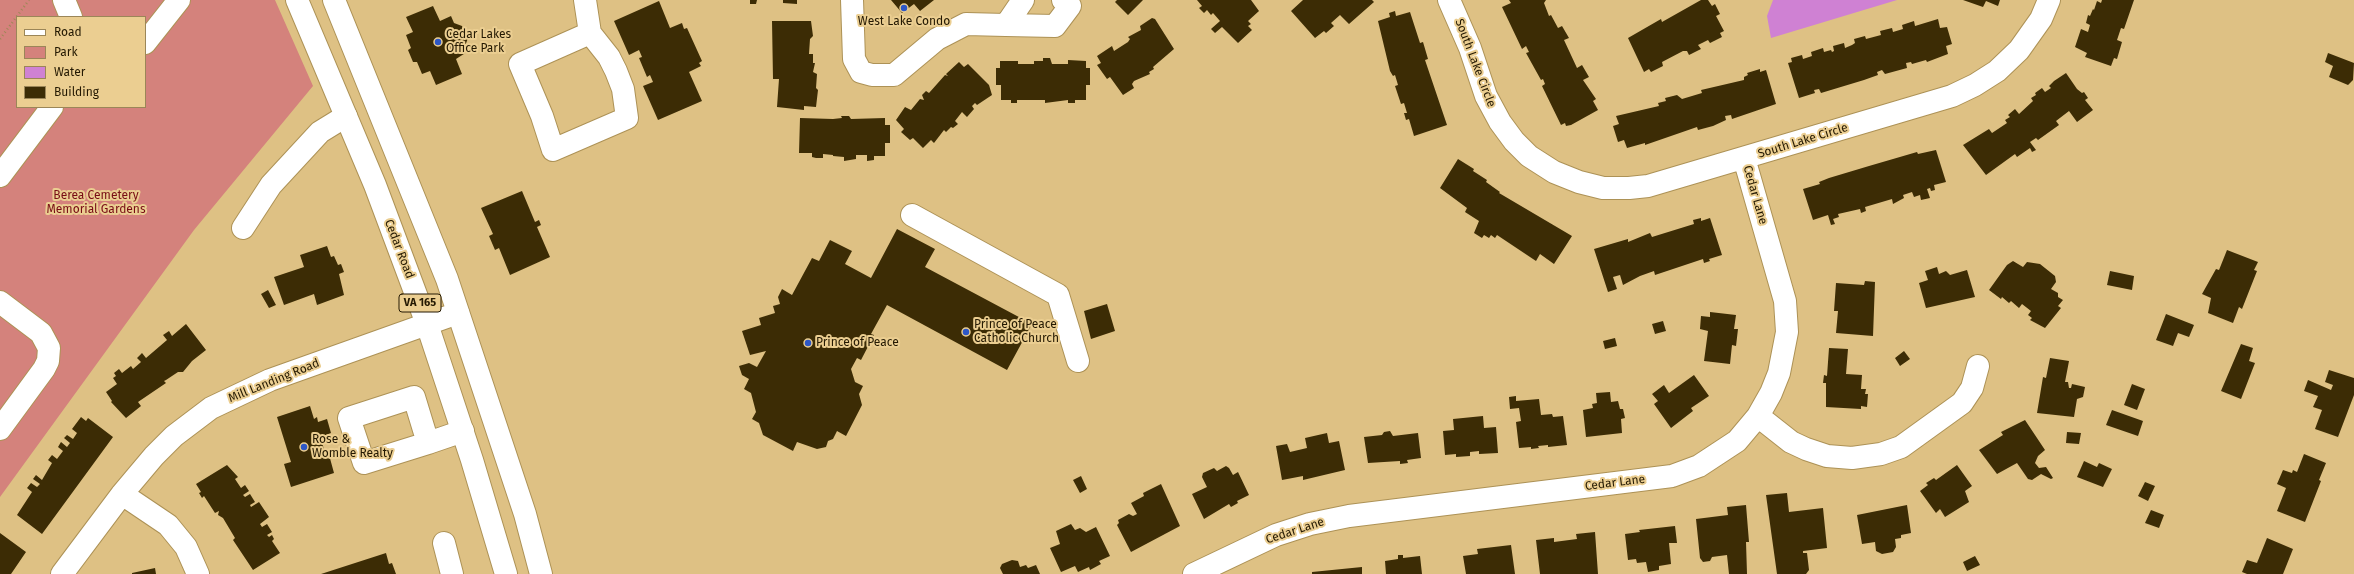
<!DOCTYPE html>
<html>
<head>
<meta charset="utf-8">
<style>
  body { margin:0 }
  #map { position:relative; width:2354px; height:574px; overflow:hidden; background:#dec184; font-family:"Fira Sans",sans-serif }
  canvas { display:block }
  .legend { position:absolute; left:16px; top:16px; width:130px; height:92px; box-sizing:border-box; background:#ebce91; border:1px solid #9b8658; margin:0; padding:5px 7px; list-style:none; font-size:12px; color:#241902 }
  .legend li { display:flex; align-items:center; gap:8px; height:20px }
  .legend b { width:20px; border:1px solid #9b8658 }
</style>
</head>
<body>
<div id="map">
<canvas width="2354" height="574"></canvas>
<ul class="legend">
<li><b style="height:5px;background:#fff"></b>Road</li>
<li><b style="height:11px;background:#d4827c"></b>Park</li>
<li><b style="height:11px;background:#cf81d3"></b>Water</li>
<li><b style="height:11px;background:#3c2c05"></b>Building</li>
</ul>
</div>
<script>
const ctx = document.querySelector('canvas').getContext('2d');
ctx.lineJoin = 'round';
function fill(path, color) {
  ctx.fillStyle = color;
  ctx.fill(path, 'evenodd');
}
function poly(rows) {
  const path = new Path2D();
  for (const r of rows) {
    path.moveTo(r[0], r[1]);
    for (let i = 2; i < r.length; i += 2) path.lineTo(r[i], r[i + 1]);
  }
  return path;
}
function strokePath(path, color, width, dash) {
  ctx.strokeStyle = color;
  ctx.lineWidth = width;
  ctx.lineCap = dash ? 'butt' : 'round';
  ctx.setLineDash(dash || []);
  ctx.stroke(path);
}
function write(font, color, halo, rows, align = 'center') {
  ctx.font = font + ' "Fira Sans",sans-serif';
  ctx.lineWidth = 4;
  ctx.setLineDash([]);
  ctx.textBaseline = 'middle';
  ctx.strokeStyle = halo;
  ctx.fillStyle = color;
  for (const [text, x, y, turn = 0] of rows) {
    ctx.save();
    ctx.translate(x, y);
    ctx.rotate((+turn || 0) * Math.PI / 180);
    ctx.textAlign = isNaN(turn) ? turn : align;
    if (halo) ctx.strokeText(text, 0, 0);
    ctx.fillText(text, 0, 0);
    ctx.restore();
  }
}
fill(poly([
  [0,0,275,0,313,86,194,230,0,497],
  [17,17,145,17,145,107,17,107]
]), '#d4827c');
fill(poly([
  [1773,0,1897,0,1771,38,1767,16]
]), '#cf81d3');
fill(poly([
  [750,0,757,0,756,4,750,4],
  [783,0,797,0,797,4,783,3],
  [891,0,934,0,920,11,914,4,902,13],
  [1117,0,1143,0,1128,15,1115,2],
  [1197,0,1251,0,1259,11,1248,21,1251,24,1248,26,1252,30,1238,43,1222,27,1215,33,1211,29,1220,21,1213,13,1211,15,1207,10,1204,13,1199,8,1202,6],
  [1303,0,1372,0,1374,2,1349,24,1340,15,1331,23,1334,26,1326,33,1324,31,1315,38,1291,11],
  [1509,0,1546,0,1544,3,1549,16,1551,15,1558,28,1562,26,1569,38,1564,40,1577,68,1582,65,1589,77,1583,80,1596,99,1593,101,1598,110,1571,125,1566,126,1565,123,1561,125,1542,86,1545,84,1543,79,1541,80,1526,53,1529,52,1526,46,1522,49,1502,7,1511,3],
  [1701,0,1708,0,1712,6,1715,4,1720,14,1716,16,1724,31,1720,33,1722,37,1710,43,1708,40,1698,45,1701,49,1689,55,1687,51,1683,51,1662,62,1663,66,1651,72,1649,69,1644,72,1628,38,1661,19,1662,22],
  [1963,0,2000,0,1998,6,1986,1,1983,7],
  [2102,0,2134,0,2124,29,2121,28,2117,40,2122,42,2117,59,2114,58,2111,66,2085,57,2087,53,2075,47,2081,29,2088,32,2090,25,2086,23,2088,15,2090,16,2093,9,2094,10,2097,1,2101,3],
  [659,1,670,28,682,23,684,29,687,28,702,61,699,63,701,66,689,72,702,101,658,120,643,86,653,82,650,75,647,77,639,58,642,57,639,50,629,55,614,21],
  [433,6,440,21,451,16,454,23,462,26,468,38,465,46,467,52,456,59,462,74,436,85,430,71,422,74,417,62,413,62,408,50,411,48,406,35,413,32,406,17],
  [1395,11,1396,16,1410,12,1420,43,1423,42,1428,59,1425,60,1447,125,1414,136,1409,119,1406,120,1404,113,1407,113,1404,103,1401,104,1395,86,1398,85,1395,75,1393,76,1390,71,1378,21,1390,17,1389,13],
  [1152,18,1155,19,1174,49,1153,67,1154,69,1149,72,1150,74,1134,81,1132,84,1134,88,1123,95,1110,77,1107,79,1097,65,1101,63,1097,56,1112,46,1114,51,1128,42,1130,39,1128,37,1141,30,1140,26],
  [1938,19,1940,28,1947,27,1952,44,1946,46,1948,54,1927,62,1926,60,1912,64,1911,62,1906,63,1907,68,1885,74,1882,70,1877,72,1878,75,1864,80,1821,93,1819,89,1814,90,1815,93,1799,98,1788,63,1792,62,1791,58,1802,55,1803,59,1812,56,1811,52,1823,48,1824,52,1831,50,1832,52,1834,51,1833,46,1844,43,1845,48,1852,45,1855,43,1854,39,1865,36,1866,39,1881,35,1880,31,1892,28,1893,32,1903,29,1902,25,1914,21,1915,26],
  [772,21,811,21,813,36,810,39,809,54,813,54,813,63,815,63,813,72,817,74,816,88,818,90,816,107,804,106,804,110,777,107,779,79,773,79],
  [2328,53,2354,63,2353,80,2348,85,2329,77,2333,66,2325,62],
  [1043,58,1050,58,1052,64,1068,64,1068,60,1086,61,1086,68,1090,68,1090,85,1086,85,1086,100,1075,100,1075,103,1068,103,1068,100,1045,103,1045,100,1017,100,1017,103,1011,103,1011,100,1001,100,1001,85,996,85,996,68,1000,68,1000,61,1018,61,1018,64,1034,64,1034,61,1043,61],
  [959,62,964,67,968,64,989,85,992,95,977,105,975,103,972,106,974,109,967,117,962,112,955,121,958,124,953,128,951,127,946,132,944,130,934,143,931,140,923,148,913,138,910,140,901,132,904,129,896,120,905,107,911,110,920,99,924,100,922,95,926,91,929,93,945,75,948,76,946,74],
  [1760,69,1760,72,1766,70,1776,104,1732,119,1731,115,1725,116,1726,120,1713,126,1698,130,1697,127,1645,145,1645,143,1627,148,1624,140,1618,142,1613,126,1619,124,1616,116,1659,106,1658,103,1666,101,1665,98,1677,95,1682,99,1702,93,1701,90,1744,80,1744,77,1748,75,1747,73],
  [2066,73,2077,89,2082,93,2084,92,2088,98,2085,100,2093,110,2077,122,2069,111,2056,121,2059,125,2038,140,2036,138,2030,142,2036,150,2032,152,2030,148,2017,157,2015,154,1986,175,1963,145,1989,129,1992,133,2007,123,2005,120,2010,117,2008,115,2015,109,2019,114,2033,101,2031,98,2036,95,2035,93,2042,88,2045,92,2051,88,2049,86,2054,81],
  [841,116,849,116,851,119,885,118,885,125,890,125,890,143,885,143,885,156,874,156,874,160,867,161,867,155,856,155,856,159,844,161,844,157,833,156,833,155,823,154,823,158,816,158,812,157,812,153,799,153,800,118,833,119,842,118],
  [1936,150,1946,182,1934,185,1935,190,1931,191,1930,188,1927,189,1930,198,1921,200,1920,195,1914,197,1912,192,1903,195,1904,198,1893,204,1892,199,1865,207,1866,211,1861,213,1860,209,1838,214,1839,217,1833,219,1835,224,1831,225,1828,215,1813,220,1803,189,1820,184,1819,182,1829,178,1869,166,1917,152,1918,154],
  [1458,159,1474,169,1473,171,1487,180,1486,182,1500,192,1499,193,1572,236,1554,264,1540,254,1536,261,1497,235,1495,238,1491,235,1489,238,1484,235,1482,238,1474,233,1479,221,1465,212,1467,208,1440,188],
  [522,191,535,222,539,220,541,225,537,227,550,257,510,275,499,248,495,250,489,236,493,234,481,208],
  [1701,218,1701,221,1710,218,1722,255,1709,259,1710,261,1704,263,1703,259,1655,275,1654,271,1640,276,1623,285,1620,275,1613,277,1617,289,1608,292,1594,249,1628,239,1628,242,1650,233,1652,237,1694,224,1693,220],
  [897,229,935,249,925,267,1032,324,1007,370,887,305,871,334,874,335,861,360,857,358,851,369,855,382,863,386,859,394,862,405,846,436,837,431,833,439,828,441,826,447,817,449,797,442,793,451,763,435,759,423,752,419,756,412,751,393,744,389,749,379,742,375,739,366,749,363,757,367,766,351,750,355,742,331,761,325,759,318,775,313,773,306,780,304,778,297,782,289,792,295,812,258,819,261,830,240,852,251,845,264,871,278],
  [327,246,331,257,334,256,338,265,341,264,344,272,339,274,344,295,317,305,314,294,284,305,274,277,304,267,300,255],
  [2227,250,2258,262,2254,270,2257,271,2242,309,2239,307,2233,323,2208,313,2211,298,2202,294,2216,269,2219,270],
  [2013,261,2023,267,2027,262,2040,264,2055,276,2056,282,2051,289,2058,293,2058,297,2063,300,2058,306,2061,308,2045,328,2030,320,2032,318,2028,315,2031,311,2022,304,2019,308,2011,301,2009,303,2002,297,2001,299,1989,290,2007,265],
  [1937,267,1939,274,1946,271,1950,275,1967,270,1975,297,1926,308,1919,283,1928,280,1925,271],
  [2110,271,2134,276,2132,290,2107,285],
  [1865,281,1875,282,1873,336,1836,333,1838,311,1834,311,1836,283,1864,285],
  [268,290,276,305,269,308,261,294],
  [1107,304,1115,331,1091,339,1084,311],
  [1710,312,1736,315,1734,329,1738,329,1736,346,1732,345,1730,364,1704,361,1708,331,1700,329,1701,316,1710,317],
  [2166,314,2194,325,2189,337,2178,333,2173,346,2156,340],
  [1663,321,1666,331,1655,334,1652,324],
  [186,324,206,350,192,361,183,372,178,372,166,380,164,381,166,383,138,402,141,406,126,418,111,402,112,401,106,392,117,384,113,378,116,376,114,373,119,369,122,373,131,366,133,369,141,362,137,358,142,353,146,358,167,340,163,335,169,331,172,336],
  [1615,338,1617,346,1605,349,1603,341],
  [2241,344,2253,348,2249,361,2255,363,2241,399,2221,391],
  [1829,348,1848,349,1846,374,1862,375,1861,389,1866,389,1865,394,1868,394,1867,407,1861,406,1861,409,1826,407,1826,383,1823,383,1824,375,1827,376],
  [1904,351,1910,359,1900,366,1895,358],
  [2050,358,2069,361,2065,382,2068,382,2069,388,2071,388,2072,384,2085,387,2083,397,2077,399,2074,417,2037,413,2043,377,2046,378],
  [2329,370,2354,378,2354,395,2338,437,2315,429,2322,410,2313,407,2318,396,2304,391,2308,380,2331,390,2333,385,2325,382],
  [1694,375,1709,396,1691,408,1693,411,1671,428,1654,404,1658,401,1652,394,1664,385,1669,393],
  [2132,384,2145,389,2137,410,2124,405],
  [1610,392,1611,402,1618,401,1620,409,1623,409,1625,418,1621,419,1622,433,1586,437,1583,410,1593,408,1592,404,1597,403,1596,393],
  [1516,396,1516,401,1539,399,1541,415,1552,414,1553,417,1563,416,1567,445,1548,447,1548,445,1538,446,1539,448,1531,449,1531,447,1519,448,1516,422,1521,421,1519,408,1510,409,1509,397],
  [310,406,314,419,317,417,318,422,327,419,331,433,323,436,325,442,322,443,325,452,328,451,334,473,291,487,284,464,291,462,277,417],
  [2112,410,2143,421,2138,436,2106,425],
  [1483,416,1484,428,1496,427,1498,453,1479,454,1479,451,1470,452,1470,456,1456,457,1456,454,1445,455,1443,431,1454,430,1453,419],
  [81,417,86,421,88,418,113,437,42,534,17,515,32,492,27,488,31,483,37,487,40,484,33,479,36,475,42,480,52,463,48,460,52,455,57,459,63,451,58,447,61,442,67,447,70,443,64,438,67,435,73,439,77,433,72,429],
  [2025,420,2045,450,2038,456,2035,463,2039,468,2046,467,2053,478,2051,479,2041,474,2032,480,2028,479,2017,463,1997,474,1979,450,2003,435,2001,432],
  [1390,431,1393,436,1418,433,1421,458,1407,460,1408,463,1400,464,1400,461,1368,463,1364,437,1382,435,1384,432],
  [2067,432,2081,433,2079,444,2066,443],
  [1327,433,1329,443,1339,441,1345,470,1303,480,1303,476,1282,480,1276,446,1287,444,1290,452,1307,448,1305,438],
  [2304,454,2326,463,2319,480,2321,481,2305,522,2277,511,2286,488,2277,484,2283,470,2292,473,2293,470,2297,472],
  [2084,461,2097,467,2099,463,2112,469,2103,487,2077,477],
  [227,465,238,477,235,479,241,488,245,485,249,491,243,495,245,497,250,494,255,502,250,505,251,507,259,502,269,517,260,524,262,527,267,524,272,532,267,535,269,537,272,535,274,539,272,541,280,553,253,570,233,540,235,538,223,518,218,515,219,511,215,513,204,496,202,498,199,493,201,492,196,484],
  [1957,465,1972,486,1965,491,1969,502,1945,517,1940,509,1936,513,1920,491,1928,485,1926,483,1934,478,1936,480],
  [1226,466,1229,468,1233,475,1238,472,1249,495,1237,501,1238,503,1231,507,1229,504,1204,519,1192,494,1207,487,1202,477,1203,473,1214,468,1217,471],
  [1081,476,1087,489,1080,493,1073,480],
  [2145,482,2155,486,2148,501,2138,496],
  [1161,484,1180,526,1131,552,1117,525,1119,523,1118,520,1129,514,1133,516,1137,514,1131,503,1144,496,1143,493],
  [1787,493,1789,512,1823,508,1827,548,1803,551,1803,553,1807,553,1809,570,1806,574,1777,574,1766,495],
  [1746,505,1749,542,1746,542,1747,574,1729,574,1727,555,1712,557,1710,561,1703,562,1700,558,1696,519,1728,515,1727,507],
  [1907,505,1911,533,1901,535,1901,538,1895,539,1896,547,1893,552,1882,554,1876,551,1875,542,1862,544,1857,515],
  [2151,510,2164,515,2159,528,2145,523],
  [1071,524,1075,530,1080,528,1086,532,1096,527,1110,556,1099,561,1101,564,1090,570,1089,567,1078,572,1075,566,1061,572,1050,548,1060,544,1056,531],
  [1675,526,1677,543,1669,543,1671,564,1659,566,1659,570,1648,572,1646,562,1637,563,1636,559,1628,560,1625,534,1640,532,1639,530],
  [1595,532,1598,574,1540,574,1536,540,1554,538,1554,542,1577,539,1576,534],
  [0,533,26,552,11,574,0,574],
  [2267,538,2293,549,2283,574,2247,574,2242,572,2247,560,2257,563],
  [1511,545,1515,574,1466,574,1463,556,1478,554,1477,549],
  [386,553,389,564,392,563,396,574,321,574],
  [1398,555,1403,555,1403,558,1420,556,1422,574,1386,574,1385,561,1398,559],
  [1975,556,1980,565,1967,571,1963,562],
  [1012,560,1018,561,1020,567,1026,565,1028,568,1036,565,1040,574,1003,574,1000,568,1002,564],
  [1362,567,1362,574,1312,574,1312,572],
  [155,568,156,574,132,574,132,573]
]), '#3c2c05');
const minor = poly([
  [64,0,71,17],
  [585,0,590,33],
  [852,0,854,59,861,72,872,75,894,75,937,39,966,24,1006,25,1023,0],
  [1449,0,1470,48,1486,96,1500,122,1514,141,1529,156,1554,172,1579,182,1603,188,1629,188,1648,186,1952,96,1975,85,1997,71,2019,50,2041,19,2049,0],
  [1006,25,1055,26,1070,6,1063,0],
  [590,33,609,57,616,71,623,89,627,118,553,150,542,116,520,64,590,33],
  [145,43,179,0],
  [0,176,52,107],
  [912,215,1058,295,1078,361],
  [243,228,271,185,320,132,346,116],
  [0,302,41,333,49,348,48,361,44,369,0,429],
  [1758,416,1791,442,1806,449,1827,456,1852,458,1881,454,1901,447,1962,403,1972,388,1978,366],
  [428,443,414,397,349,418,364,463,428,443,463,431],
  [122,494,168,525,186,547,198,574],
  [444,543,452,574],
  [62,574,122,494,154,456,174,436,211,408,270,380,458,313],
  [1194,574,1276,535,1310,524,1349,516,1672,476,1699,466,1737,441,1758,416,1771,393,1779,373,1787,332,1785,301,1744,158]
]);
const major = poly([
  [297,0,375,185,427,324,472,460,506,574],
  [334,0,447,279,525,514,541,574]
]);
strokePath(minor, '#ad9256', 24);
strokePath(major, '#ad9256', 24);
strokePath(poly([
  [0,39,29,0]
]), '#9e8757', 2.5, [1, 3]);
strokePath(minor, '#fff', 22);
strokePath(major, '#fff', 22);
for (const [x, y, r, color] of [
  [904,8,4,"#2d57c6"],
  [438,42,4,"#2d57c6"],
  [966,332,4,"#2d57c6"],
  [808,343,4,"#2d57c6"],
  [304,447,4,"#2d57c6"]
]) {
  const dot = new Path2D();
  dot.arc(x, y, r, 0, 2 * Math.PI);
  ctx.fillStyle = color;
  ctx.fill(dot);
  strokePath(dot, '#ebce91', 1.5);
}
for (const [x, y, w] of [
  [420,303,42]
]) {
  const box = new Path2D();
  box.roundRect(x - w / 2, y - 9, w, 18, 3);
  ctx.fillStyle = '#ebce91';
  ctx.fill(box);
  strokePath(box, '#241902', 1);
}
write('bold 11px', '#241902', null, [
  ["VA 165",420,303]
]);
write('12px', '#241902', '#ebce91', [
  ["West Lake Condo",904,22,"center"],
  ["Cedar Lakes",446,35],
  ["Office Park",446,49],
  ["Prince of Peace",974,325],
  ["Catholic Church",974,339],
  ["Prince of Peace",816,343],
  ["Rose &",312,440],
  ["Womble Realty",312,454]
], 'left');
write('12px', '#241902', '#ebce91', [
  ["South Lake Circle",1475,63,69],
  ["South Lake Circle",1803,141,-17],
  ["Cedar Lane",1755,195,74],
  ["Cedar Road",399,249,69],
  ["Mill Landing Road",274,381,-22],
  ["Cedar Lane",1615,483,-7],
  ["Cedar Lane",1295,531,-18]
]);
write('12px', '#780d15', '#ebce91', [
  ["Berea Cemetery",96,196],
  ["Memorial Gardens",96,210]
]);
</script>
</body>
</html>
